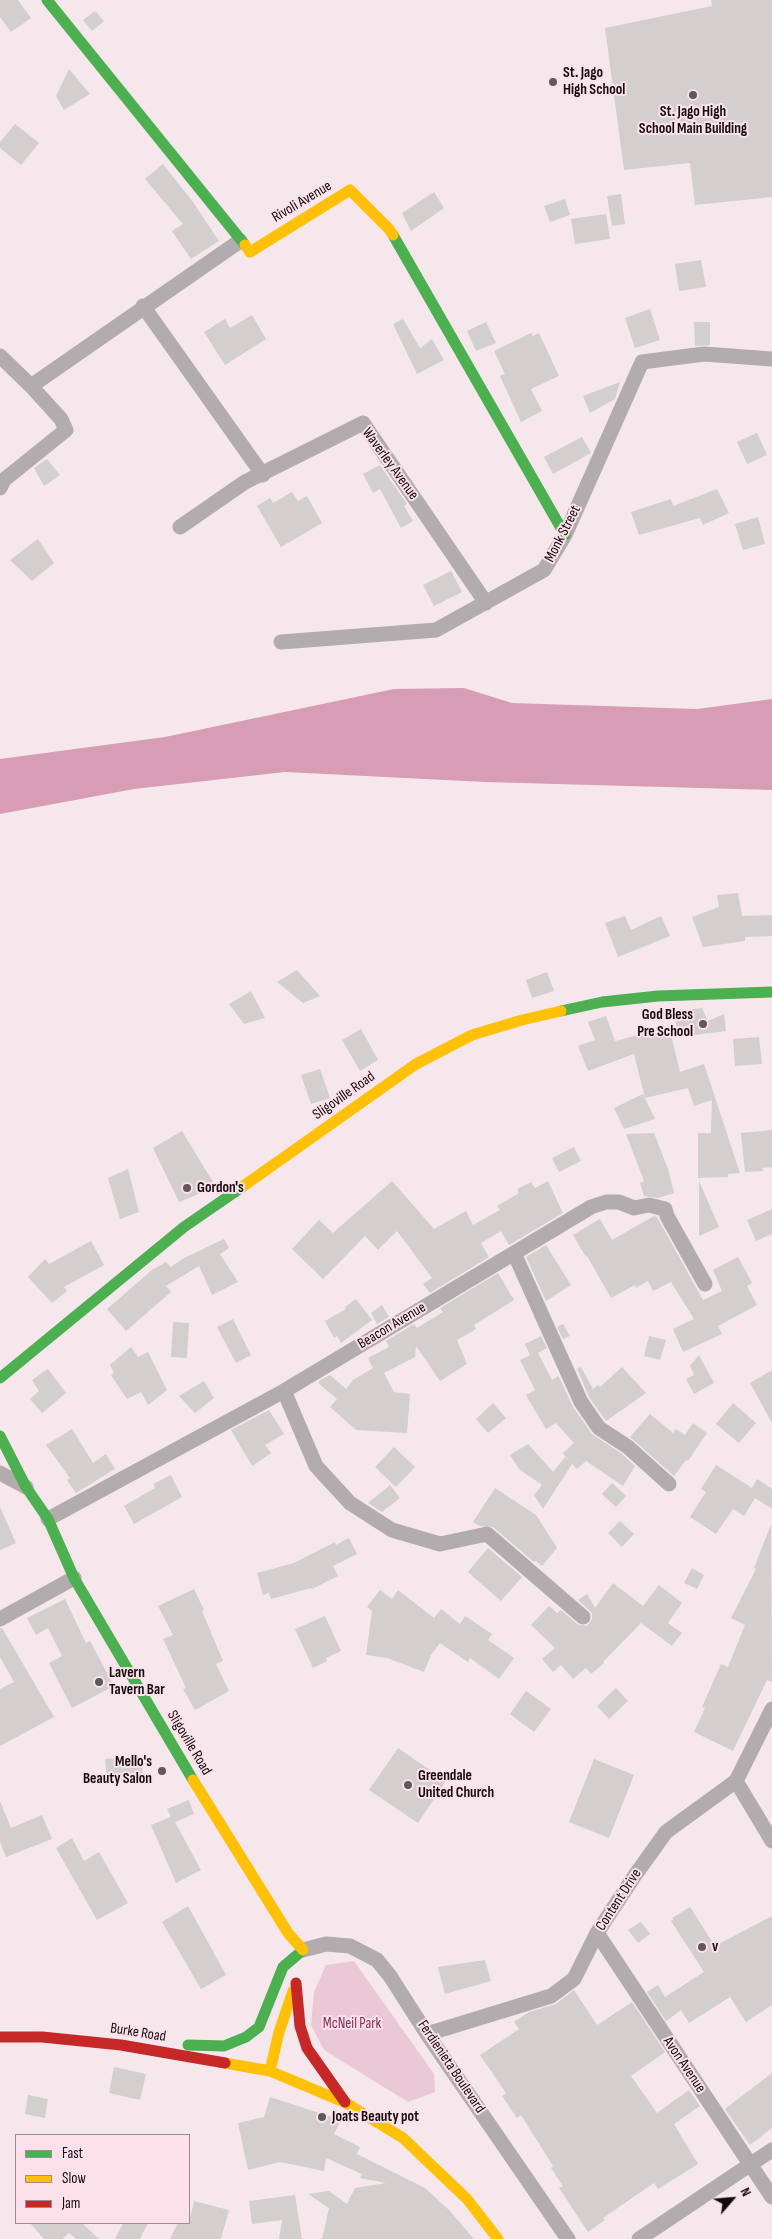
<!DOCTYPE html>
<html>
<head>
<meta charset="utf-8">
<style>
  body { margin:0 }
  #map { position:relative; width:772px; height:2239px; overflow:hidden; background:#f6e7ec; font-family:"Sofia Sans Condensed",sans-serif }
  canvas { display:block }
  .legend { position:absolute; left:15px; top:2134px; width:175px; height:90px; box-sizing:border-box; background:#fce1eb; border:1px solid #9f8b93; margin:0; padding:6px 9px; list-style:none; font-size:15px; color:#130b0e }
  .legend li { display:flex; align-items:center; gap:10px; height:25px }
  .legend b { width:25px; border:1px solid #9f8b93 }
  .north { position:absolute; left:707px; top:2174px; width:50px; height:50px; -webkit-text-stroke:4px #fce1eb; paint-order:stroke; rotate:63deg; font-size:14px; font-weight:700; line-height:20px; text-align:center; color:#130b0e }
  .north::after { content:''; display:block; margin:auto; width:18px; height:22px; background:#130b0e; clip-path:polygon(50% 0,100% 100%,50% 72%,0 100%) }
</style>
</head>
<body>
<div id="map">
<canvas width="772" height="2239"></canvas>
<ul class="legend">
<li><b style="height:6px;background:#4caf50"></b>Fast</li>
<li><b style="height:6px;background:#ffc107"></b>Slow</li>
<li><b style="height:6px;background:#c62828"></b>Jam</li>
</ul>
<div class="north">N</div>
</div>
<script>
const ctx = document.querySelector('canvas').getContext('2d');
ctx.lineJoin = 'round';
function fill(path, color) {
  ctx.fillStyle = color;
  ctx.fill(path, 'evenodd');
}
function poly(rows) {
  const path = new Path2D();
  for (const r of rows) {
    path.moveTo(r[0], r[1]);
    for (let i = 2; i < r.length; i += 2) path.lineTo(r[i], r[i + 1]);
  }
  return path;
}
function strokePath(path, color, width, dash) {
  ctx.strokeStyle = color;
  ctx.lineWidth = width;
  ctx.lineCap = dash ? 'butt' : 'round';
  ctx.setLineDash(dash || []);
  ctx.stroke(path);
}
function write(font, color, halo, rows, align = 'center') {
  ctx.font = font + ' "Sofia Sans Condensed",sans-serif';
  ctx.lineWidth = 4;
  ctx.setLineDash([]);
  ctx.textBaseline = 'middle';
  ctx.strokeStyle = halo;
  ctx.fillStyle = color;
  for (const [text, x, y, turn = 0] of rows) {
    ctx.save();
    ctx.translate(x, y);
    ctx.rotate((+turn || 0) * Math.PI / 180);
    ctx.textAlign = isNaN(turn) ? turn : align;
    if (halo) ctx.strokeText(text, 0, 0);
    ctx.fillText(text, 0, 0);
    ctx.restore();
  }
}
fill(poly([
  [354,1961,434,2074,435,2092,408,2102,324,2050,311,2025,314,1992,326,1965]
]), '#ebc8d5');
fill(poly([
  [464,688,512,703,697,709,772,699,772,790,485,782,285,772,134,789,0,814,0,759,165,737,394,689]
]), '#d69db4');
fill(poly([
  [0,0,18,0,31,18,11,32,0,17],
  [711,0,772,0,772,197,695,205,690,163,624,170,605,28,712,6],
  [95,11,104,21,92,31,83,20],
  [69,69,90,94,64,110,56,96],
  [15,124,39,143,21,165,0,148,0,142],
  [163,164,193,202,219,241,191,259,172,231,183,224,145,179],
  [434,192,444,208,411,231,402,213],
  [621,194,625,224,612,226,607,196],
  [565,199,570,215,550,222,544,206],
  [606,214,610,239,575,244,571,219],
  [701,260,706,287,679,291,675,264],
  [650,309,660,340,635,348,625,318],
  [252,315,266,339,225,365,204,332,225,319,230,328],
  [403,319,420,348,432,339,444,360,417,374,393,324],
  [486,322,496,343,476,351,467,331],
  [694,322,710,322,710,345,695,346],
  [531,333,533,336,539,333,559,376,531,389,542,411,521,422,500,376,505,374,494,351],
  [620,382,615,399,590,413,583,396],
  [757,433,767,455,747,464,737,442],
  [582,437,591,453,553,474,544,457],
  [47,459,60,475,44,486,34,468],
  [380,465,407,504,404,506,413,521,401,528,380,489,373,493,363,474],
  [717,489,729,513,703,525,700,518,639,535,631,512,671,499,673,506],
  [292,492,298,501,307,496,322,523,281,547,257,506,270,498,273,503],
  [758,517,765,544,743,550,735,524],
  [38,539,54,563,32,581,10,560],
  [451,571,462,592,434,606,423,585],
  [738,893,742,916,772,915,772,936,745,937,745,941,703,947,692,917,719,907,717,895],
  [625,916,631,930,661,916,670,936,618,957,605,923],
  [297,970,320,996,303,1003,277,982],
  [547,972,554,991,532,998,526,980],
  [251,991,265,1018,244,1024,229,1004],
  [702,1008,708,1021,724,1014,726,1031,678,1037,674,1011],
  [606,1016,615,1041,669,1027,680,1072,704,1064,740,1173,728,1174,728,1177,698,1178,698,1133,711,1133,712,1100,694,1106,688,1088,645,1098,634,1054,588,1071,578,1046,595,1040,588,1022],
  [361,1029,378,1060,360,1071,342,1040],
  [759,1037,762,1064,735,1066,733,1039],
  [320,1069,330,1098,311,1104,301,1075],
  [643,1094,655,1119,624,1129,614,1108],
  [772,1130,772,1167,762,1168,763,1171,745,1172,741,1133],
  [182,1131,216,1187,179,1202,153,1148],
  [654,1133,668,1169,674,1193,658,1198,644,1196,640,1183,644,1181,626,1134],
  [574,1147,581,1161,559,1172,552,1158],
  [128,1169,139,1212,120,1219,108,1178],
  [392,1181,434,1229,466,1211,473,1225,500,1210,497,1206,519,1193,517,1189,531,1182,535,1188,548,1181,563,1213,509,1245,501,1231,481,1243,489,1257,430,1293,423,1284,432,1278,397,1231,378,1250,365,1236,323,1279,292,1249,319,1220,333,1233],
  [699,1181,719,1227,699,1236],
  [772,1209,772,1234,756,1241,747,1220],
  [654,1216,657,1217,703,1300,722,1291,713,1270,738,1257,752,1283,747,1286,757,1305,718,1326,722,1334,683,1352,673,1329,694,1319,671,1282,653,1291,648,1281,636,1288,635,1285,611,1298,587,1256,586,1257,573,1235,600,1219,612,1240],
  [224,1239,229,1248,220,1254,238,1282,212,1295,199,1266,166,1286,171,1292,126,1331,107,1309,152,1270,166,1262,171,1267,182,1259],
  [91,1241,104,1265,64,1287,67,1291,52,1303,28,1277,45,1259,49,1264],
  [546,1245,571,1285,546,1301,526,1257],
  [498,1273,514,1300,474,1325,476,1329,457,1340,467,1364,440,1381,416,1346,415,1357,384,1373,394,1392,410,1394,407,1433,356,1430,330,1407,337,1399,318,1383,320,1380,330,1375,346,1389,353,1380,373,1368,368,1358,389,1347,386,1341,414,1324,417,1328,443,1312,440,1308],
  [356,1299,372,1320,341,1343,337,1336,334,1338,325,1321,346,1309,345,1307],
  [382,1305,389,1317,377,1324,371,1313],
  [233,1319,251,1355,236,1363,217,1327],
  [173,1322,189,1323,187,1358,171,1357],
  [563,1324,570,1336,563,1339,557,1327],
  [541,1336,547,1348,538,1353,552,1380,558,1376,560,1379,573,1407,592,1434,622,1454,635,1466,623,1486,586,1461,577,1469,572,1464,543,1509,534,1495,542,1485,519,1469,510,1455,528,1444,553,1472,565,1457,569,1461,563,1453,574,1443,556,1423,546,1429,526,1395,535,1390,520,1360,530,1355,525,1344],
  [649,1336,666,1340,660,1360,644,1356],
  [131,1347,138,1357,148,1352,167,1390,148,1405,141,1392,127,1399,111,1375,114,1373,110,1365],
  [699,1355,714,1383,694,1394,686,1379,694,1375,690,1366],
  [581,1367,593,1389,598,1385,600,1387,622,1367,646,1393,606,1421,589,1397,577,1369],
  [48,1369,66,1393,42,1413,30,1399,39,1391,32,1380],
  [772,1370,772,1423,750,1383],
  [204,1381,214,1398,195,1413,179,1396],
  [493,1403,506,1418,488,1433,476,1419],
  [733,1403,756,1423,739,1443,716,1424],
  [269,1410,284,1434,265,1445,271,1453,252,1466,231,1430],
  [650,1414,673,1433,676,1429,685,1435,693,1423,707,1433,688,1461,686,1460,674,1476,630,1437],
  [72,1429,93,1463,106,1454,115,1469,76,1493,67,1480,70,1478,46,1445],
  [394,1447,415,1467,396,1487,375,1467],
  [716,1465,752,1488,757,1479,772,1489,772,1509,755,1498,744,1516,733,1509,716,1534,690,1517,706,1492,701,1489],
  [171,1475,182,1497,134,1524,124,1506,155,1488,153,1484],
  [612,1483,626,1496,616,1507,602,1494],
  [390,1485,400,1498,382,1512,368,1503],
  [495,1488,536,1515,557,1548,542,1566,536,1561,534,1562,493,1527,480,1526,473,1522],
  [0,1507,16,1543,0,1550],
  [620,1521,634,1534,622,1547,608,1533],
  [771,1524,772,1682,767,1680,733,1751,694,1732,705,1708,702,1707,721,1664,728,1667,745,1625,731,1618,756,1569,754,1568],
  [349,1538,357,1554,333,1566,338,1576,312,1589,311,1588,271,1599,269,1593,263,1595,257,1573,294,1563,335,1542,336,1545],
  [488,1548,522,1577,501,1601,468,1572],
  [692,1568,704,1575,697,1589,684,1583],
  [613,1583,643,1606,659,1585,682,1603,668,1623,682,1633,672,1646,641,1623,603,1662,604,1663,591,1674,586,1668,573,1679,561,1665,553,1672,542,1659,555,1648,531,1625,549,1606,557,1613,561,1610,577,1624,587,1626,592,1619,592,1613,578,1600,587,1594,595,1608],
  [194,1589,204,1610,202,1611,223,1661,216,1664,229,1691,195,1710,183,1689,186,1688,163,1639,173,1635,158,1606],
  [380,1590,392,1599,398,1590,434,1618,441,1609,460,1624,465,1616,492,1634,488,1640,514,1658,499,1679,470,1658,468,1662,440,1643,431,1655,424,1672,387,1658,366,1655,372,1611,367,1607],
  [65,1599,86,1643,90,1641,114,1686,72,1708,49,1663,62,1656,48,1628,36,1635,27,1618],
  [325,1616,341,1651,326,1658,327,1661,313,1668,295,1629],
  [0,1628,2,1628,54,1717,0,1746,0,1689,14,1682,0,1657],
  [616,1688,628,1701,609,1719,597,1706],
  [526,1691,551,1709,534,1732,510,1714],
  [398,1748,446,1781,418,1823,369,1790],
  [141,1756,143,1775,107,1778,105,1759],
  [594,1759,634,1775,609,1838,569,1822],
  [189,1800,194,1814,175,1822,201,1870,176,1883,151,1825,171,1817,167,1809],
  [0,1801,11,1828,42,1815,52,1839,6,1857,0,1842],
  [72,1838,84,1861,99,1852,128,1903,97,1920,56,1848],
  [188,1906,226,1975,201,1989,162,1922],
  [690,1907,715,1946,772,1916,772,2005,746,2022,730,1997,689,2023,681,2010,666,2021,647,1992,658,1985,665,1997,704,1972,671,1921,674,1919,672,1918],
  [641,1922,650,1934,638,1943,628,1930],
  [485,1960,491,1981,445,1994,438,1967],
  [574,1990,597,2025,632,2002,665,2052,631,2076,657,2113,689,2090,700,2106,674,2124,698,2164,658,2189,654,2183,603,2218,605,2220,588,2232,559,2188,563,2186,551,2168,553,2166,521,2115,517,2118,502,2096,506,2093,480,2055,519,2029,514,2022,529,2012,556,2004],
  [114,2067,146,2074,140,2100,109,2093],
  [772,2073,772,2128,750,2145,725,2109],
  [28,2095,48,2099,45,2118,25,2114],
  [270,2097,341,2120,334,2134,360,2147,357,2154,425,2188,449,2210,474,2239,322,2239,329,2208,308,2194,329,2191,347,2204,355,2188,386,2183,360,2178,362,2174,326,2158,324,2171,280,2162,248,2170,238,2123,264,2117],
  [295,2195,302,2239,279,2239,282,2220,252,2224,249,2201],
  [194,2201,229,2210,221,2239,170,2239,178,2223,189,2223],
  [30,2223,82,2223,99,2239,76,2239,69,2233,62,2239,44,2239],
  [123,2223,148,2223,140,2239,115,2239]
]), '#d2cfce');
strokePath(poly([
  [143,306,263,475],
  [0,356,31,386,61,419,66,430,4,480,0,488],
  [31,386,240,241],
  [180,527,245,482,363,423,486,603],
  [281,642,436,630,544,570,565,535,642,362,704,354,772,359],
  [514,1253,581,1402,599,1428,628,1447,669,1484],
  [284,1391,316,1466,350,1503,392,1530,440,1544,487,1534,583,1617],
  [0,1473,26,1487],
  [48,1519,284,1391,591,1207,606,1202,619,1202,634,1208,649,1205,665,1209,667,1216,705,1284],
  [0,1619,74,1578],
  [736,1781,772,1841],
  [597,1933,772,2197],
  [303,1950,326,1944,350,1946,377,1960,390,1976,427,2034,568,2239],
  [427,2034,551,1996,574,1979,597,1933,633,1878,666,1832,736,1781,772,1709],
  [639,2239,772,2150]
]), '#b2acae', 15);
strokePath(poly([
  [47,0,245,245],
  [393,235,565,535],
  [561,1011,602,1002,658,996,772,992],
  [0,1378,184,1227,242,1187],
  [0,1436,26,1487,48,1519,74,1578,193,1780],
  [188,2045,224,2046,246,2037,259,2027,283,1967,303,1950]
]), '#4caf50', 11);
strokePath(poly([
  [245,245,250,252,350,190,389,229,393,235],
  [242,1187,416,1064,472,1035,522,1020,561,1011],
  [193,1780,288,1933,303,1950],
  [225,2063,270,2071,346,2103,403,2138,467,2199,498,2239],
  [270,2071,279,2032,293,1991]
]), '#ffc107', 11);
strokePath(poly([
  [296,1983,300,2026,307,2048,345,2102],
  [0,2037,42,2037,121,2045,225,2063]
]), '#c62828', 11);
for (const [x, y, r, color] of [
  [553,82,5,"#62585c"],
  [693,95,5,"#62585c"],
  [703,1024,5,"#62585c"],
  [187,1188,5,"#62585c"],
  [99,1682,5,"#62585c"],
  [162,1771,5,"#62585c"],
  [408,1785,5,"#62585c"],
  [702,1947,5,"#62585c"],
  [322,2117,5,"#62585c"]
]) {
  const dot = new Path2D();
  dot.arc(x, y, r, 0, 2 * Math.PI);
  ctx.fillStyle = color;
  ctx.fill(dot);
  strokePath(dot, '#fce1eb', 2);
}
write('bold 15px', '#130b0e', '#fce1eb', [
  ["St. Jago",563,73],
  ["High School",563,90],
  ["St. Jago High",693,112,"center"],
  ["School Main Building",693,129,"center"],
  ["God Bless",693,1015,"right"],
  ["Pre School",693,1032,"right"],
  ["Gordon's",197,1188],
  ["Lavern",109,1673],
  ["Tavern Bar",109,1690],
  ["Mello's",152,1762,"right"],
  ["Beauty Salon",152,1779,"right"],
  ["Greendale",418,1776],
  ["United Church",418,1793],
  ["v",712,1947],
  ["Joats Beauty pot",332,2117]
], 'left');
write('15px', '#130b0e', '#fce1eb', [
  ["Rivoli Avenue",302,202,-31],
  ["Waverley Avenue",390,464,54],
  ["Monk Street",563,534,-63],
  ["Sligoville Road",344,1096,-35],
  ["Beacon Avenue",392,1326,-31],
  ["Sligoville Road",189,1743,59],
  ["Content Drive",619,1900,-57],
  ["Burke Road",138,2033,9],
  ["Avon Avenue",684,2065,56],
  ["Ferdienieta Boulevard",451,2067,56]
]);
write('15px', '#872d58', '#fce1eb', [
  ["McNeil Park",352,2024]
]);
</script>
</body>
</html>
